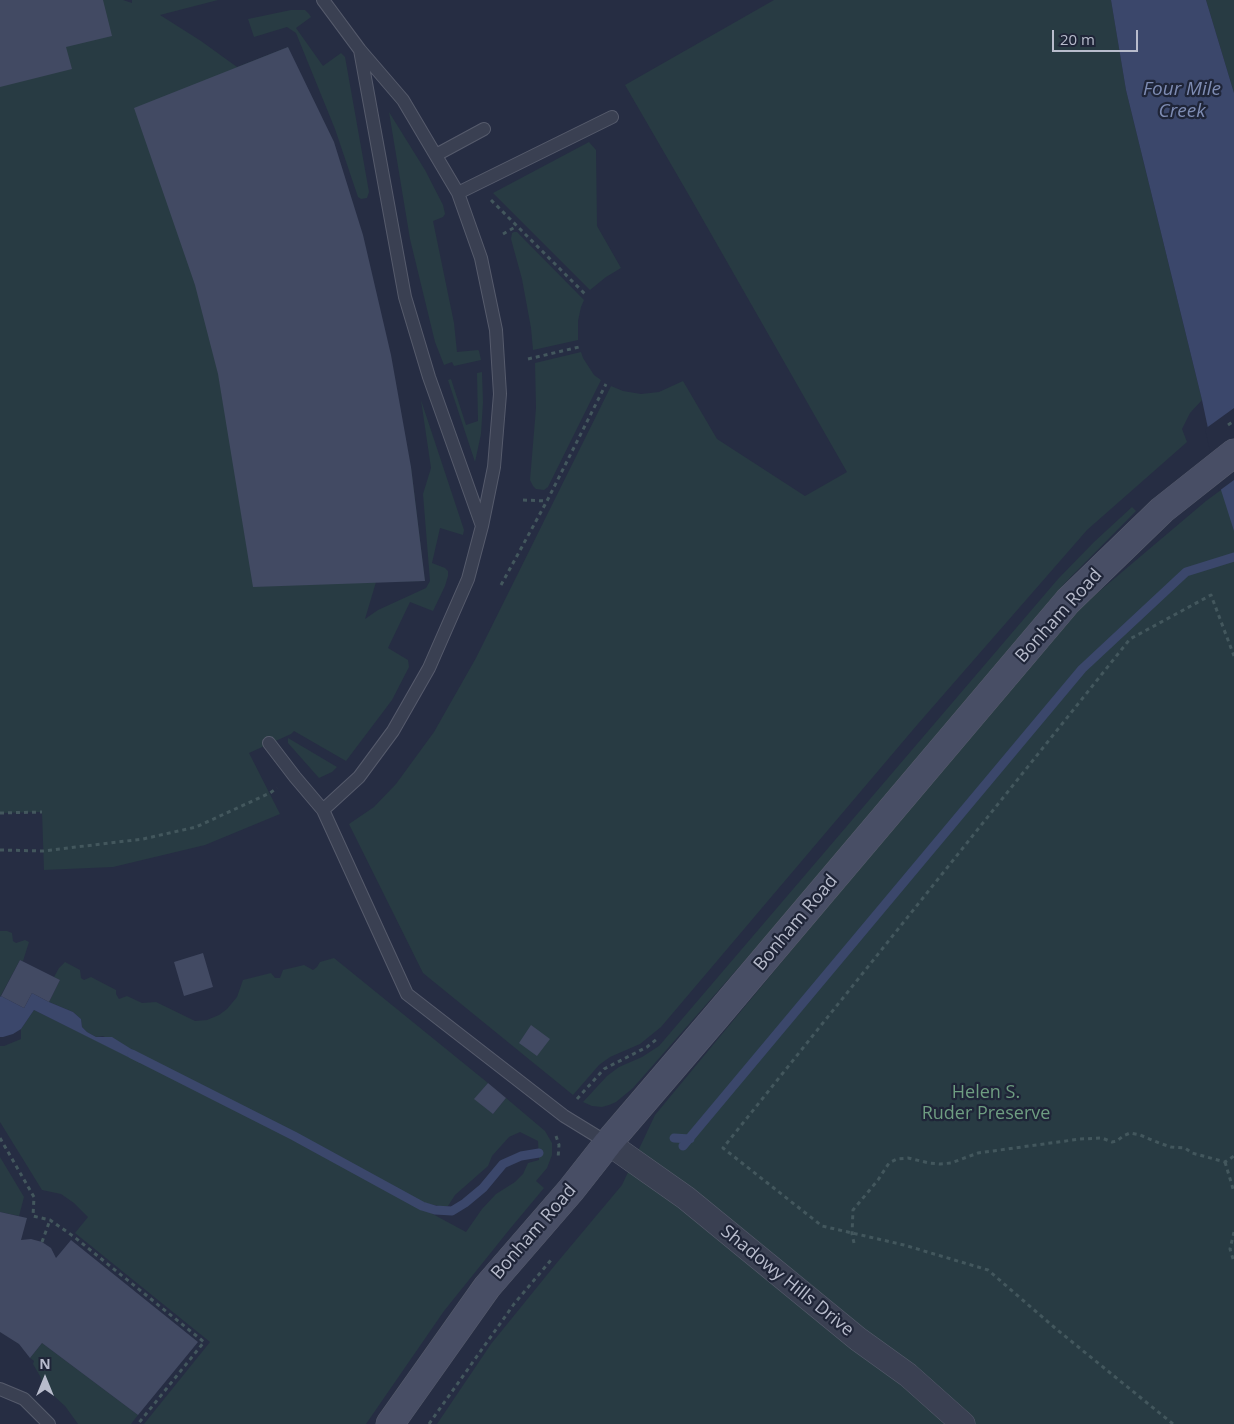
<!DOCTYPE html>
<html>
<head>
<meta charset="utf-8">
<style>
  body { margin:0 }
  #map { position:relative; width:1234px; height:1424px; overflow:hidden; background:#262d43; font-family:"Open Sans",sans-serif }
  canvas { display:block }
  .north { position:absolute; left:20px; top:1354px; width:50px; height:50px; -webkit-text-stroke:4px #1f2538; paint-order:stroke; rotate:0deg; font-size:14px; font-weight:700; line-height:20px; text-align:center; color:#b8bccc }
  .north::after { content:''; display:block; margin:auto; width:18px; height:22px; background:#b8bccc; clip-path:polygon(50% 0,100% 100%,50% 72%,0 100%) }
  .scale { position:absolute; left:1052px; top:30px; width:86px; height:22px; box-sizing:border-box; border:2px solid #b8bccc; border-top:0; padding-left:6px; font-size:15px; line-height:18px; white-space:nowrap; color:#b8bccc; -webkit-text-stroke:4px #1f2538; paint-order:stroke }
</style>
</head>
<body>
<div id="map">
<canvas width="1234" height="1424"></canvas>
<div class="north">N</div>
<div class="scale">20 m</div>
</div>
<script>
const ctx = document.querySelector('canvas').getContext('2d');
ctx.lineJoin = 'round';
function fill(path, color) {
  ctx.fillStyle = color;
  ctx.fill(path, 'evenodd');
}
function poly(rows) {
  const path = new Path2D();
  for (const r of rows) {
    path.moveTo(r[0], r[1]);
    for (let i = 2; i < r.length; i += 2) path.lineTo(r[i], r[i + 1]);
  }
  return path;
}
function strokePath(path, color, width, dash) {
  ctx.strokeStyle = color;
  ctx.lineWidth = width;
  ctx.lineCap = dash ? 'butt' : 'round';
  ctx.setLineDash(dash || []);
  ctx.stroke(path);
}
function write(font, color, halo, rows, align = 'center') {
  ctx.font = font + ' "Open Sans",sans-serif';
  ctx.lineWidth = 4.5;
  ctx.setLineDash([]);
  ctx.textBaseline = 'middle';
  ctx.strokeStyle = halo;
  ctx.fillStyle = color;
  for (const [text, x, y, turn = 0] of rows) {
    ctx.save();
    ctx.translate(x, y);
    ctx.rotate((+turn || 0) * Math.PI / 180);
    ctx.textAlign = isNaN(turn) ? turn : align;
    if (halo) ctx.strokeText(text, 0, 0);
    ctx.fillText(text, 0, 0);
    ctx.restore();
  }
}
fill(poly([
  [0,0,123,0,132,3,132,0,218,0,160,15,201,41,237,67,288,47,411,467,425,581,376,582,365,619,378,610,426,588,430,581,423,494,431,468,421,400,464,530,463,535,440,528,432,563,445,568,448,571,448,576,445,586,433,611,410,602,388,648,408,660,409,667,392,700,346,761,294,731,291,734,249,753,280,814,205,845,113,867,44,870,42,812,0,813],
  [774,0,1111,0,1126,90,1202,400,1190,413,1182,429,1187,442,1087,530,917,725,661,1027,640,1044,610,1057,599,1065,573,1095,423,973,349,824,374,807,396,784,434,732,476,658,611,386,623,391,641,394,659,392,683,381,717,439,805,496,847,472,690,197,625,85],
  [1206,0,1234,0,1234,93,1209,10],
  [291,10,305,10,309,14,311,17,296,28,323,66,341,53,345,57,369,192,367,198,361,199,358,197,335,129,296,33,287,27,254,37,248,19],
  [389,112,425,170,443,205,445,214,443,217,433,221,454,323,457,352,478,350,479,351,481,360,454,366,452,362,444,365,435,342,410,239],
  [589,142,596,150,597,226,621,268,606,277,590,290,493,193],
  [514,232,517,232,584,300,581,307,578,321,578,340,533,350,531,328,522,279,511,239,512,233],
  [581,352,583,358,594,375,601,380,548,487,544,490,536,489,533,486,530,480,536,408,535,363],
  [482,372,483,402,481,434,475,462,448,380,451,379,466,425,478,421,477,373],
  [1234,484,1234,1424,437,1424,491,1344,555,1265,622,1185,655,1115,1063,622,1206,501,1221,490],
  [1132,507,1136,511,1064,584,818,877,633,1088,616,1102,609,1105,602,1107,592,1106,583,1102,607,1076,619,1067,642,1057,659,1046,1058,579,1094,542],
  [288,738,337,767,332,772,319,778,288,743],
  [0,931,7,931,12,933,13,941,16,943,25,940,29,942,23,961,20,960,0,997],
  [334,958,488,1083,475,1099,493,1114,506,1098,545,1131,552,1143,552,1155,547,1168,536,1181,544,1188,509,1230,444,1311,366,1424,144,1424,210,1342,75,1233,88,1217,74,1203,61,1194,42,1190,0,1122,0,1046,4,1046,21,1039,21,1029,34,1010,264,1123,466,1232,482,1209,496,1194,515,1182,523,1174,528,1163,539,1160,538,1141,520,1132,509,1137,492,1156,488,1166,455,1195,448,1206,439,1206,424,1203,138,1054,136,1052,103,1036,96,1037,87,1032,82,1027,81,1019,73,1012,49,1002,60,980,54,977,59,968,65,962,80,970,81,978,84,980,91,977,116,990,116,994,119,999,127,996,142,1003,156,1002,195,1021,207,1020,219,1015,227,1009,237,997,243,980,271,973,275,978,280,978,283,970,304,965,313,970,317,967,320,962],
  [0,1157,24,1197,19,1216,0,1212],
  [42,1343,138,1415,131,1424,78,1424,65,1406,44,1387,40,1376,33,1364,34,1361,30,1358]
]), '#283b43');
fill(poly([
  [1111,0,1206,0,1234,93,1234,531,1221,490,1202,400,1126,90],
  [32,993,49,1002,73,1012,81,1019,82,1027,87,1032,96,1037,112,1037,136,1052,141,1059,140,1063,34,1010,21,1029,13,1034,3,1037,0,1037,0,997,1,996,24,1008]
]), '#3b476b');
fill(poly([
  [1234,408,1234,480,1219,491,1205,429]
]), '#262d43');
strokePath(poly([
  [132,1054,294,1136,422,1206,435,1210,452,1211,465,1203,483,1188,503,1164,521,1156,539,1153],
  [674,1138,690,1139],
  [683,1146,1082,669,1186,572,1234,557]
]), '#3b476b', 9);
fill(poly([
  [0,0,103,0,112,36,66,47,72,69,0,87],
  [288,47,334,142,363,235,391,355,411,467,425,581,253,587,218,374,195,285,134,108],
  [203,953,213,987,184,996,174,962],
  [20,960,60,980,49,1002,32,993,24,1008,1,996],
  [531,1025,550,1039,537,1056,519,1043],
  [488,1083,506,1098,493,1114,474,1099],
  [0,1212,27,1218,21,1240,31,1239,42,1242,51,1248,56,1258,71,1240,198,1342,138,1415,42,1343,30,1358,19,1344,0,1332]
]), '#424a63');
const lane = poly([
  [323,0,360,50,403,100,458,193,481,258,496,330,500,394,494,467,482,526,468,579,429,668,393,731,359,777,323,810],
  [360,50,405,297,429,377,482,526],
  [436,155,484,129],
  [458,193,612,117],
  [269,743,295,777,323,810,407,994,564,1116,608,1143],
  [0,1389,24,1399,49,1424]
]);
const street = poly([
  [608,1143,686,1198,858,1339,908,1375,963,1424]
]);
const secondary = poly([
  [390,1424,487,1287,571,1190,608,1143,716,1017,1068,601,1162,510,1234,453]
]);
strokePath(lane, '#565b6c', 14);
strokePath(street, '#565b6c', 25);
strokePath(secondary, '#565b6c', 29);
strokePath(poly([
  [491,200,586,295],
  [503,234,517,226],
  [528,359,579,347],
  [1228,425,1234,421],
  [523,500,547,501],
  [501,585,547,501,606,384],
  [0,813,42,812],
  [0,850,43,851,143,839,196,827,270,793,277,788],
  [577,1099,604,1069,647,1047,657,1039],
  [556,1136,559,1145,558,1159],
  [0,1138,34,1197,33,1216,50,1220,73,1236,204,1342,138,1424],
  [1225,1162,1234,1192],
  [1234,1232,1230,1249,1234,1262],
  [42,1242,50,1220],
  [854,1243,852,1234,853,1210,878,1180,889,1163,897,1159,908,1158,929,1163,940,1164,951,1163,978,1153,1080,1139,1102,1138,1112,1142,1117,1141,1123,1136,1130,1133,1140,1135,1159,1143,1171,1147,1185,1148,1192,1153,1225,1162,1234,1156],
  [429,1424,514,1304,551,1260],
  [1173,1424,1055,1328,988,1270,904,1245,822,1226,723,1148,1130,639,1211,595,1234,656]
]), '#43575d', 3, [4, 4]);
strokePath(lane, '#3a4052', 12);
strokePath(street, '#3a4052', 24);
strokePath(secondary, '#484e65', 28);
write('18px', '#b8bccc', '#1f2538', [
  ["Bonham Road",1059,616,-48],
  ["Bonham Road",796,923,-50],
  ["Bonham Road",534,1232,-49],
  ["Shadowy Hills Drive",787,1281,39]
]);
write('18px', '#6e9d81', '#1f2538', [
  ["Helen S.",986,1093],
  ["Ruder Preserve",986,1114]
]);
write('italic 19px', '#7e8cb3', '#1f2538', [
  ["Four Mile",1182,90],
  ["Creek",1182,112]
]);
</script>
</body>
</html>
